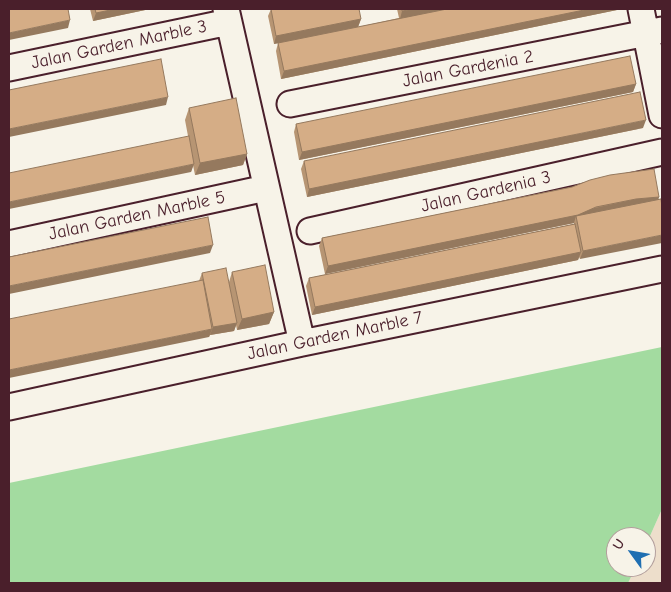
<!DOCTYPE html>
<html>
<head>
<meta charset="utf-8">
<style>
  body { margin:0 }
  #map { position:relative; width:671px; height:592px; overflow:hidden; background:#f7f3e8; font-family:"Comic Neue",sans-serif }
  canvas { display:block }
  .frame { position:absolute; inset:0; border:10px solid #4a1f2b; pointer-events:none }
  .north { position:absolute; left:606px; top:527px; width:50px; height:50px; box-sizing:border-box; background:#f7f3e8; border:1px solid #b29e9c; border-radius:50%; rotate:302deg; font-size:14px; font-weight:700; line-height:20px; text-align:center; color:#4a1f2b }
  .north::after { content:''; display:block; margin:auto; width:18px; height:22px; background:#1f6fb2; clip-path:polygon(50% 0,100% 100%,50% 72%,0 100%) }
</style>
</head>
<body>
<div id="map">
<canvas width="671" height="592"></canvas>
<div class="frame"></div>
<div class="north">U</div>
</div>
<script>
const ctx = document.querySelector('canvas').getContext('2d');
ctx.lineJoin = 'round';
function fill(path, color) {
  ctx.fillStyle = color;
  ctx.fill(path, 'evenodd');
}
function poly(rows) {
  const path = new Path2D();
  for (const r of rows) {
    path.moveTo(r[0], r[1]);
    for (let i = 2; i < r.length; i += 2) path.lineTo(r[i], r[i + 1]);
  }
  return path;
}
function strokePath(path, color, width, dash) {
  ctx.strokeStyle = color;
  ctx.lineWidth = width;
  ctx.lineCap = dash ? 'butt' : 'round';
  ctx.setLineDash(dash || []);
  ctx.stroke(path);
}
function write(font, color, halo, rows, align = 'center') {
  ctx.font = font + ' "Comic Neue",sans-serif';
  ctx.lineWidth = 4;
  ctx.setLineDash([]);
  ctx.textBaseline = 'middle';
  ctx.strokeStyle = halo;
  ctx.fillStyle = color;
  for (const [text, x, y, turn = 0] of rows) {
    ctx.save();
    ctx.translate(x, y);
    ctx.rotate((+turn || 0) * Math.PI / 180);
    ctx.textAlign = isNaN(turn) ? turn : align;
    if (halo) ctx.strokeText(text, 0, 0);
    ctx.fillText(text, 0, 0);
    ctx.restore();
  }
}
fill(poly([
  [662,509,662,583,628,583,636,567,646,567,646,545]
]), '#eddecb');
fill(poly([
  [662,347,662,509,646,545,646,537,616,537,616,567,636,567,628,583,9,583,9,483]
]), '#a3dba0');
const minor = poly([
  [226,9,302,343],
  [641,9,662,115],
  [9,68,229,22],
  [290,104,662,30],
  [310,231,662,152],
  [9,244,266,188],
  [9,407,302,343,662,269]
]);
strokePath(minor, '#4a1f2b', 29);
strokePath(minor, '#f7f3e8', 25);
fill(poly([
  [90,9,150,9,93,21],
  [271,9,361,19,358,27,399,18,397,9,618,9,617,10,281,79,276,51,278,43,274,44,268,16],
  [636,84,633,92,299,160,294,132,296,124],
  [189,108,247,154,243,165,195,175,193,165,191,172,188,136,185,120],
  [643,128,307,197,301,169,304,161],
  [572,187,659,197,658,200,580,259,579,257,578,260,312,315,306,286,309,278,574,224,574,223,325,274,319,246,322,238],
  [232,272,274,312,269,324,237,330,236,325,234,331,210,335,209,337,199,281,202,273,229,282]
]), '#b79573');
fill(poly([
  [115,9,150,9,93,21,96,13],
  [414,9,449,9,400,19,402,11],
  [589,9,618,9,617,10,281,79,284,71],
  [361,19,358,27,274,44,276,36],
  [70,20,68,28,9,40,9,33],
  [636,84,633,92,299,160,302,152],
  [168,97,166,105,9,137,9,129],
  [646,120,643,128,307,197,309,189],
  [247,154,243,165,195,175,200,163],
  [194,164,191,172,9,209,9,202],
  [659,197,656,205,576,216,574,223,325,274,328,266,636,199],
  [662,235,662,243,580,259,583,251],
  [213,245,210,253,9,294,9,286],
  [581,252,578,260,312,315,315,307],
  [274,312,269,324,237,330,242,319],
  [237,323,234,331,210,335,213,327],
  [212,329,209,337,9,378,9,370]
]), '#95795e');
const building = poly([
  [9,9,68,9,70,20,9,33,9,9],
  [95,9,115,9,96,13,95,9],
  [271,9,359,9,361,19,276,36,271,9],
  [402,9,414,9,402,11,402,9],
  [447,9,589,9,284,71,278,43,447,9],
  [630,56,636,84,302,152,296,124,630,56],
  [161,59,168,97,9,129,9,90,161,59],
  [640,92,646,120,309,189,304,161,640,92],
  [236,98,247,154,200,163,189,108,236,98],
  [189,136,194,164,9,202,9,173,189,136],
  [654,169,659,197,636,199,596,207,578,215,328,266,322,238,572,187,590,180,610,175,654,169],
  [661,199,662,207,662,235,583,251,576,216,661,199],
  [208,217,213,245,9,286,9,257,208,217],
  [575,224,581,252,315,307,309,278,575,224],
  [265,265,274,312,242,319,232,272,265,265],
  [226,268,237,323,213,327,202,273,226,268],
  [203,280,212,329,9,370,9,319,203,280]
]);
fill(building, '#d5ad86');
strokePath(building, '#95795e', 1);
write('18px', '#4a1f2b', '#f7f3e8', [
  ["Jalan Garden Marble 3",119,45,-12],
  ["Jalan Gardenia 2",468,69,-11],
  ["Jalan Gardenia 3",486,192,-13],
  ["Jalan Garden Marble 5",137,216,-12],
  ["Jalan Garden Marble 7",335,336,-12]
]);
</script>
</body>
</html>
